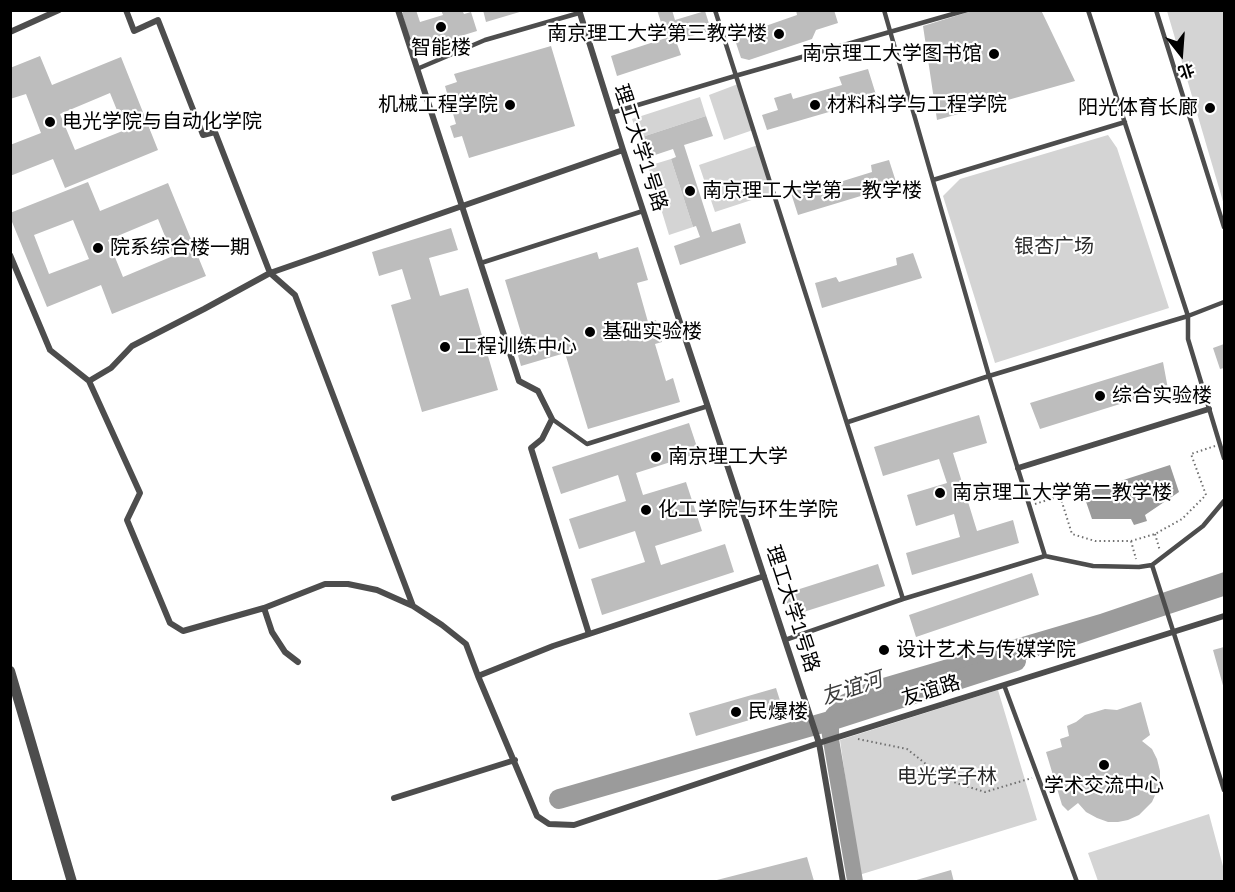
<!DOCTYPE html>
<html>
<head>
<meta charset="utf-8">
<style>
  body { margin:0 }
  #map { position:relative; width:1235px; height:892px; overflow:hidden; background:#fff; font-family:"IBM Plex Sans","Noto Sans SC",sans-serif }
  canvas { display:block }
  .frame { position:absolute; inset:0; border:12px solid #000; pointer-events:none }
  .north { position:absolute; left:1151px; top:24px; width:60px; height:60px; -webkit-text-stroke:4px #fff; paint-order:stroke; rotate:163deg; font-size:16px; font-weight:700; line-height:24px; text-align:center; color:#000 }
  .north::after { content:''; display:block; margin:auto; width:21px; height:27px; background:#000; clip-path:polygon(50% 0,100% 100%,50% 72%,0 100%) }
</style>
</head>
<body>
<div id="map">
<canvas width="1235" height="892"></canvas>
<div class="frame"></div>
<div class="north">北</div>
</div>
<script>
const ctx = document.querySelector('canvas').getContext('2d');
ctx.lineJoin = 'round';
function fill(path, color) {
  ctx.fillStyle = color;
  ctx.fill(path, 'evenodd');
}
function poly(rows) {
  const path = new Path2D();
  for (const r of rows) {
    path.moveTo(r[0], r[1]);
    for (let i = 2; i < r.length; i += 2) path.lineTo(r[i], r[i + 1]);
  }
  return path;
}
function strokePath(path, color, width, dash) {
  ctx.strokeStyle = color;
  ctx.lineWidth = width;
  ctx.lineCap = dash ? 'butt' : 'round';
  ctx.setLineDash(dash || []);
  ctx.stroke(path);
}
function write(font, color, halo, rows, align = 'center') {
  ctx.font = font + ' "IBM Plex Sans","Noto Sans SC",sans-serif';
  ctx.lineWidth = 4.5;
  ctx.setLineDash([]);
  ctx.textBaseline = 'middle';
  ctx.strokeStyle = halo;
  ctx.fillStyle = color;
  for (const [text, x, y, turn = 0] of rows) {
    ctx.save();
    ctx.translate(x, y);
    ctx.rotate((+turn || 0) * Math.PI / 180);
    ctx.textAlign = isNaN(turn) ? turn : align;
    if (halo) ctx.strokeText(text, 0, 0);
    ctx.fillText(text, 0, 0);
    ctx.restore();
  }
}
fill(poly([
  [1167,11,1224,11,1224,205],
  [738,84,753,130,724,140,709,95],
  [700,97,706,116,639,138,632,119],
  [1108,135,1117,148,1169,308,995,363,943,196,960,179],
  [758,145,773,193,715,212,699,165],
  [671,159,693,227,669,235,648,166],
  [998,690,1037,820,859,875,840,740],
  [1209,814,1224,870,1224,881,1098,881,1088,853]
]), '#d4d4d4');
fill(poly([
  [1170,465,1179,492,1145,515,1147,521,1134,525,1131,519,1092,519,1083,493],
  [1224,572,1224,596,1064,649,865,704,843,717,839,724,839,739,863,881,847,881,821,730,826,711,839,696,869,682,1100,614]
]), '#9b9b9b');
strokePath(poly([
  [559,799,833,720,1016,661]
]), '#9b9b9b', 20);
fill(poly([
  [405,10,416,10,420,22,443,15,441,10,462,10,464,14,471,12,477,31,425,47,422,42,412,46,402,13],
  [483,10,523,10,523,11,486,22],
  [657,10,672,10,675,20,705,11,711,30,676,41,681,55,617,76,611,56,666,38],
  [796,10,834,10,838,23,816,30,812,39,749,60,741,58,734,37,797,15],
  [975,10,1041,10,1075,81,937,120,923,26],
  [551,46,575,126,469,158,462,136,454,138,450,126,456,124,445,86,457,82,454,74],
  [40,56,52,85,121,57,158,150,65,188,53,159,10,176,10,145,41,133,26,94,10,99,10,68],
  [110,93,125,130,75,150,60,114],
  [868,69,877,98,767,130,762,115,778,110,774,98,791,93,793,99,842,85,839,77],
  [706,116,713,136,684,145,712,232,740,223,746,243,680,265,674,246,700,237,696,226,693,227,671,159,676,157,673,149,646,158,639,138],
  [889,160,897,185,798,215,790,190,812,184,814,190,872,172,871,165],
  [88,182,100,211,168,183,206,276,112,314,101,285,47,307,10,217,10,213],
  [158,219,173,256,123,277,108,240],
  [73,220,89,259,49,274,34,235],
  [451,228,458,250,429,258,440,296,468,288,498,390,422,412,391,305,411,299,402,269,379,276,372,252],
  [638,247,648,280,637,283,648,322,656,320,662,342,655,344,666,381,673,378,680,402,588,429,565,353,521,366,516,348,525,346,505,280,597,252,599,259],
  [913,253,922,278,822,308,815,283,836,277,839,282,897,265,896,258],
  [1224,344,1224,368,1220,369,1213,348],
  [1163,362,1168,389,1040,429,1030,403],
  [979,415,987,443,953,453,977,531,1013,520,1019,543,912,575,906,553,960,537,954,514,916,526,907,495,947,483,939,459,883,476,874,447],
  [689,423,699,453,636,473,643,495,686,482,702,531,655,546,661,565,725,544,734,572,602,615,591,579,645,562,635,531,579,549,569,519,626,501,618,475,561,494,552,467],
  [878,564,885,586,791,616,784,594],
  [1032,573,1039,595,916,637,909,615],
  [1224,647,1224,689,1213,650],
  [776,688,783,710,696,736,689,713],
  [1141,702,1150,735,1142,741,1152,749,1157,759,1160,771,1160,784,1152,802,1139,815,1128,820,1118,822,1108,822,1097,818,1086,812,1078,803,1068,811,1062,805,1046,752,1062,747,1060,739,1069,736,1067,726,1076,722,1085,715,1105,709,1117,710],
  [807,857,814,881,713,882,713,881],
  [951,870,954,882,913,882,913,881]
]), '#bdbdbd');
strokePath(poly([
  [1035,504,1060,496,1072,534,1095,541,1131,541,1155,534,1182,519,1206,495,1191,454,1215,446],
  [1155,534,1160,551],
  [1131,541,1136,559],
  [858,739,907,749,936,772,956,783,985,792,1032,778]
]), '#6f6f6f', 2, [1.5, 3]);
strokePath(poly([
  [715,10,903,599],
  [884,10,989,376,1188,316,1088,10],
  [1156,10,1224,227],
  [417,69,485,40,579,13],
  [611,113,735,76,967,10],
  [933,180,1125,122],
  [481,263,643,211],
  [1224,302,1188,316,1188,339,1224,458],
  [552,419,587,444,708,406],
  [848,422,989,376,1045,556],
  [1152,565,1224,790],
  [785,640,903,599,1045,556,1093,566,1139,567,1152,565,1203,526,1224,501],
  [1004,685,1077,882]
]), '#4d4d4d', 4.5);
strokePath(poly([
  [126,10,134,31,158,20,203,135,215,132,270,273,623,150],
  [398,10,519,381,538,391,552,419,542,439,531,448,589,634],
  [579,10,623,150,819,743,843,882],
  [10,32,59,10],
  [10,255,50,350,89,381,111,368,132,346,204,309,270,273,295,295,413,606],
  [89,381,140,493,127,520,170,623,183,631,264,608,325,584,348,584,377,590,413,606,442,625,466,644,478,676,537,816,549,824,574,825,819,743,1224,616],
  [1018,468,1209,409],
  [264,608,272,632,285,652,298,662],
  [478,676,553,646,764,576],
  [394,798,515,760]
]), '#4d4d4d', 6);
strokePath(poly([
  [10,671,72,882]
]), '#4d4d4d', 10);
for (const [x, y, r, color] of [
  [441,27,6,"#000"],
  [779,34,6,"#000"],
  [994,54,6,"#000"],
  [510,105,6,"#000"],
  [815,105,6,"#000"],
  [1210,108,6,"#000"],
  [50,122,6,"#000"],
  [690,191,6,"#000"],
  [98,248,6,"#000"],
  [590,332,6,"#000"],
  [445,347,6,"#000"],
  [1100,396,6,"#000"],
  [656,457,6,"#000"],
  [940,493,6,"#000"],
  [646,510,6,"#000"],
  [884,650,6,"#000"],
  [736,712,6,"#000"],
  [1104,765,6,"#000"]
]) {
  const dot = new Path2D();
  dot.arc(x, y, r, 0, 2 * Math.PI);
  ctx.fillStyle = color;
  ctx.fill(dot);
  strokePath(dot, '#fff', 2);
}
write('20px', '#000', '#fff', [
  ["南京理工大学第三教学楼",767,34,"right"],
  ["智能楼",441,48,"center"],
  ["南京理工大学图书馆",982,54,"right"],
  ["机械工程学院",498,105,"right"],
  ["材料科学与工程学院",827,105],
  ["阳光体育长廊",1198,108,"right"],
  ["电光学院与自动化学院",62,122],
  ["南京理工大学第一教学楼",702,191],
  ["院系综合楼一期",110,248],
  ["基础实验楼",602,332],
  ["工程训练中心",457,347],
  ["综合实验楼",1112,396],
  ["南京理工大学",668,457],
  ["南京理工大学第二教学楼",952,493],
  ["化工学院与环生学院",658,510],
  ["设计艺术与传媒学院",896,650],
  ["民爆楼",748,712],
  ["学术交流中心",1104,786,"center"]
], 'left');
write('20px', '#000', '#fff', [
  ["理工大学1号路",640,148,72],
  ["理工大学1号路",792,609,72],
  ["友谊路",931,691,-17]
]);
write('20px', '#2b2b2b', '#fff', [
  ["银杏广场",1054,247],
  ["电光学子林",947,777]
]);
write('italic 21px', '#3c3c3c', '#fff', [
  ["友谊河",852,689,-18]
]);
</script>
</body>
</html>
